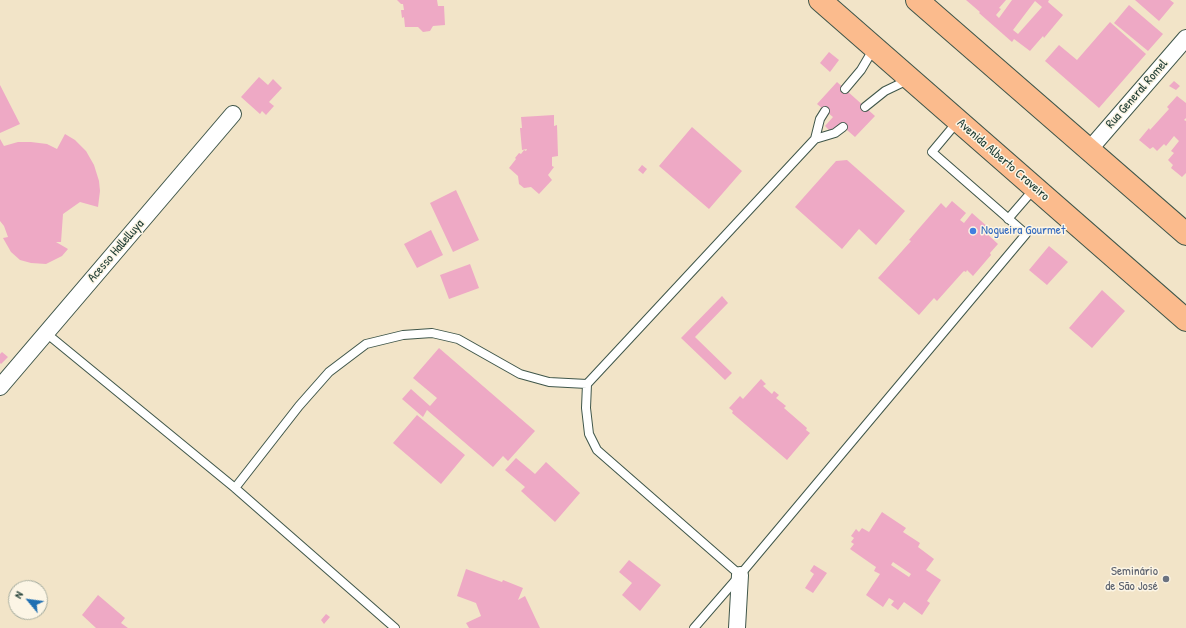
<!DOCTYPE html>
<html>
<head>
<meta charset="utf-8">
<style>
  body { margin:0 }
  #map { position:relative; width:1186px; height:628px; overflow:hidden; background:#f2e4c8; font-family:"Patrick Hand",sans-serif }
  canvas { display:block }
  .north { position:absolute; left:8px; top:580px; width:40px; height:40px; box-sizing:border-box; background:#fcf5e5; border:1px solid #a4ab9e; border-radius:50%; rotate:299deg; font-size:11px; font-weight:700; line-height:16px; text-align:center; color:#1f3d34 }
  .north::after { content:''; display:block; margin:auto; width:14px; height:18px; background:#1f6fb2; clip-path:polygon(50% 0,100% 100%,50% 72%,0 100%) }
</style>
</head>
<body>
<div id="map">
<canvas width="1186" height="628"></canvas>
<div class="north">N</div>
</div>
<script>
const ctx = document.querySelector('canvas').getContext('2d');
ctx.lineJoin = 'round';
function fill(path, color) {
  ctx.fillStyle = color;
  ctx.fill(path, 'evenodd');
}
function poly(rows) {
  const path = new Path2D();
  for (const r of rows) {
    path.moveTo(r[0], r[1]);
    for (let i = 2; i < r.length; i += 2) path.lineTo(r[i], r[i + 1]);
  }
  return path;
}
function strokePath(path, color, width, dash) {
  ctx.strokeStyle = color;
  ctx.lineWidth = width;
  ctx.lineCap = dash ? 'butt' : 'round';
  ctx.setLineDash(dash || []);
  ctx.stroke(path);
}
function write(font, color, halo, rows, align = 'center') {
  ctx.font = font + ' "Patrick Hand",sans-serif';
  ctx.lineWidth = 3;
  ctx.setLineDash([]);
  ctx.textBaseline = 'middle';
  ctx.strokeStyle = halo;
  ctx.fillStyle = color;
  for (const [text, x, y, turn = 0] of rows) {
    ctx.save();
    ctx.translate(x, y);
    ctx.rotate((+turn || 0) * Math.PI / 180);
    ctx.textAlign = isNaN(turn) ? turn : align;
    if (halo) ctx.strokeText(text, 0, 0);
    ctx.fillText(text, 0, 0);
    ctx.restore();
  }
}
fill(poly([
  [397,0,437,0,438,6,444,6,445,25,433,26,430,31,423,32,418,27,405,27,404,17,402,18,401,10,404,10,403,4,401,4],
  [966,0,1006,0,999,8,1001,9,996,15,999,18,1012,0,1049,0,1048,2,1063,15,1044,38,1043,36,1030,51,1014,39,1012,42,979,13,980,12],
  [1035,1,1042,7,1018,34,1013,30],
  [1135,0,1170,0,1174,3,1159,21],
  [1129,5,1163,34,1148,51,1114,23],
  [1110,22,1146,54,1099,108,1045,61,1059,45,1077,60],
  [829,52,839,60,830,72,820,63],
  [259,77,268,85,273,79,282,88,269,102,274,106,266,115,262,111,260,114,241,97],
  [1174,81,1180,86,1176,90,1169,86],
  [837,82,875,116,855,137,840,124,832,133,825,126,833,117,817,104],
  [0,85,20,124,0,133],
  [1177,96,1186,103,1186,118,1184,120,1186,121,1186,173,1182,177,1171,168,1173,165,1168,160,1174,153,1171,151,1179,141,1174,136,1166,146,1164,144,1157,151,1153,147,1150,149,1139,140,1149,128,1150,130,1169,109,1167,107],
  [554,115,554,126,557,125,558,156,552,157,552,166,554,167,548,175,552,180,539,194,531,187,524,188,519,184,518,176,509,168,516,159,515,158,519,153,521,154,524,150,526,151,527,149,522,150,520,128,522,128,521,117],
  [692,127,742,171,709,209,659,166],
  [65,134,75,140,86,151,94,165,99,181,100,191,98,207,80,202,63,214,61,242,56,242,68,249,62,256,46,264,31,263,20,260,11,252,3,238,8,237,4,226,0,221,0,139,4,146,18,142,31,142,47,144,57,149],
  [847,160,905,211,876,245,859,229,842,249,795,207,836,161],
  [642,165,647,169,643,174,638,170],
  [456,190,479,240,453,252,430,203],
  [952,201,966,213,960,220,964,223,972,213,989,228,985,232,998,244,990,253,991,255,973,276,967,270,966,272,964,271,962,273,937,301,934,298,919,315,878,278,911,241,909,240,941,203,946,208],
  [431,230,443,255,417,268,404,244],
  [1049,246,1068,262,1047,285,1029,270],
  [470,264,479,288,449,299,440,275],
  [1102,290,1125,311,1092,348,1069,328],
  [722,296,728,303,695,337,732,373,725,380,681,338],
  [439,348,535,431,508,461,503,456,493,467,427,410,423,417,402,399,411,389,430,406,437,398,413,378],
  [2,352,8,357,1,364,0,363,0,354],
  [761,379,766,384,763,386,772,394,774,391,779,395,776,398,786,406,784,408,807,428,806,430,810,433,787,460,732,413,733,411,729,408,740,396,743,399],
  [417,415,465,455,441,484,393,443],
  [516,458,535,474,546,462,580,493,555,522,521,491,525,487,505,470],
  [882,512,906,528,903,532,920,543,918,547,934,559,926,570,941,580,927,601,930,603,922,615,904,602,898,610,891,605,894,601,889,598,883,607,866,595,880,574,874,571,876,567,873,565,850,549,854,544,851,542,854,538,851,536,856,529,859,532,862,528,869,532],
  [893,562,911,574,909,577,891,565],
  [629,560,661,585,640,611,622,595,632,583,619,572],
  [814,565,827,573,813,593,805,588,814,574,810,571],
  [466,569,502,582,503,580,523,588,518,600,525,596,540,628,469,628,466,623,481,616,476,603,457,596],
  [98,595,125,618,121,623,128,628,96,628,82,615],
  [326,614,330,617,324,624,321,620]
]), '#eea9c5');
const lane = poly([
  [845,89,861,70,874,48],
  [865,107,885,91,908,80],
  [815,139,835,133,843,127],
  [1008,219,1034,189],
  [46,333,235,488,395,628],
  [235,488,299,406,329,372,366,344,403,335,432,333,458,339,520,374,549,382,587,384],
  [740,575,597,450,589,434,586,408,587,384,815,139,820,119,825,111],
  [694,628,740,575,1026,234,932,152,958,121]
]);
const street = poly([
  [1089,150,1186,38],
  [0,387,233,114],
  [737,628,740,575]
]);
const primary = poly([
  [820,0,1186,320],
  [917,0,1186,234]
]);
strokePath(lane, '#3f564a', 10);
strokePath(street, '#3f564a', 18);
strokePath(primary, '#3f564a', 24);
strokePath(lane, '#fff', 8);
strokePath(street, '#fff', 16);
strokePath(primary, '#fbbb8d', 22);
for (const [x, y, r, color] of [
  [973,231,4,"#3f7fe0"],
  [1166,579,4,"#6b7280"]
]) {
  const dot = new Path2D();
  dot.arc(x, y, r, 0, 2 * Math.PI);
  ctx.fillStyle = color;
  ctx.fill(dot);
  strokePath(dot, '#fcf5e5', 1.5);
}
write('13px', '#1f3d34', '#fcf5e5', [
  ["Rua General Romel",1137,94,-49],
  ["Avenida Alberto Craveiro",1003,160,41],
  ["Acesso Hallelluya",116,251,-49]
]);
write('13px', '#366cbe', '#fcf5e5', [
  ["Nogueira Gourmet",981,231]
], 'left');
write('13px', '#5b616d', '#fcf5e5', [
  ["Seminário",1158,572],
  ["de São José",1158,587]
], 'right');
</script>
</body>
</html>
